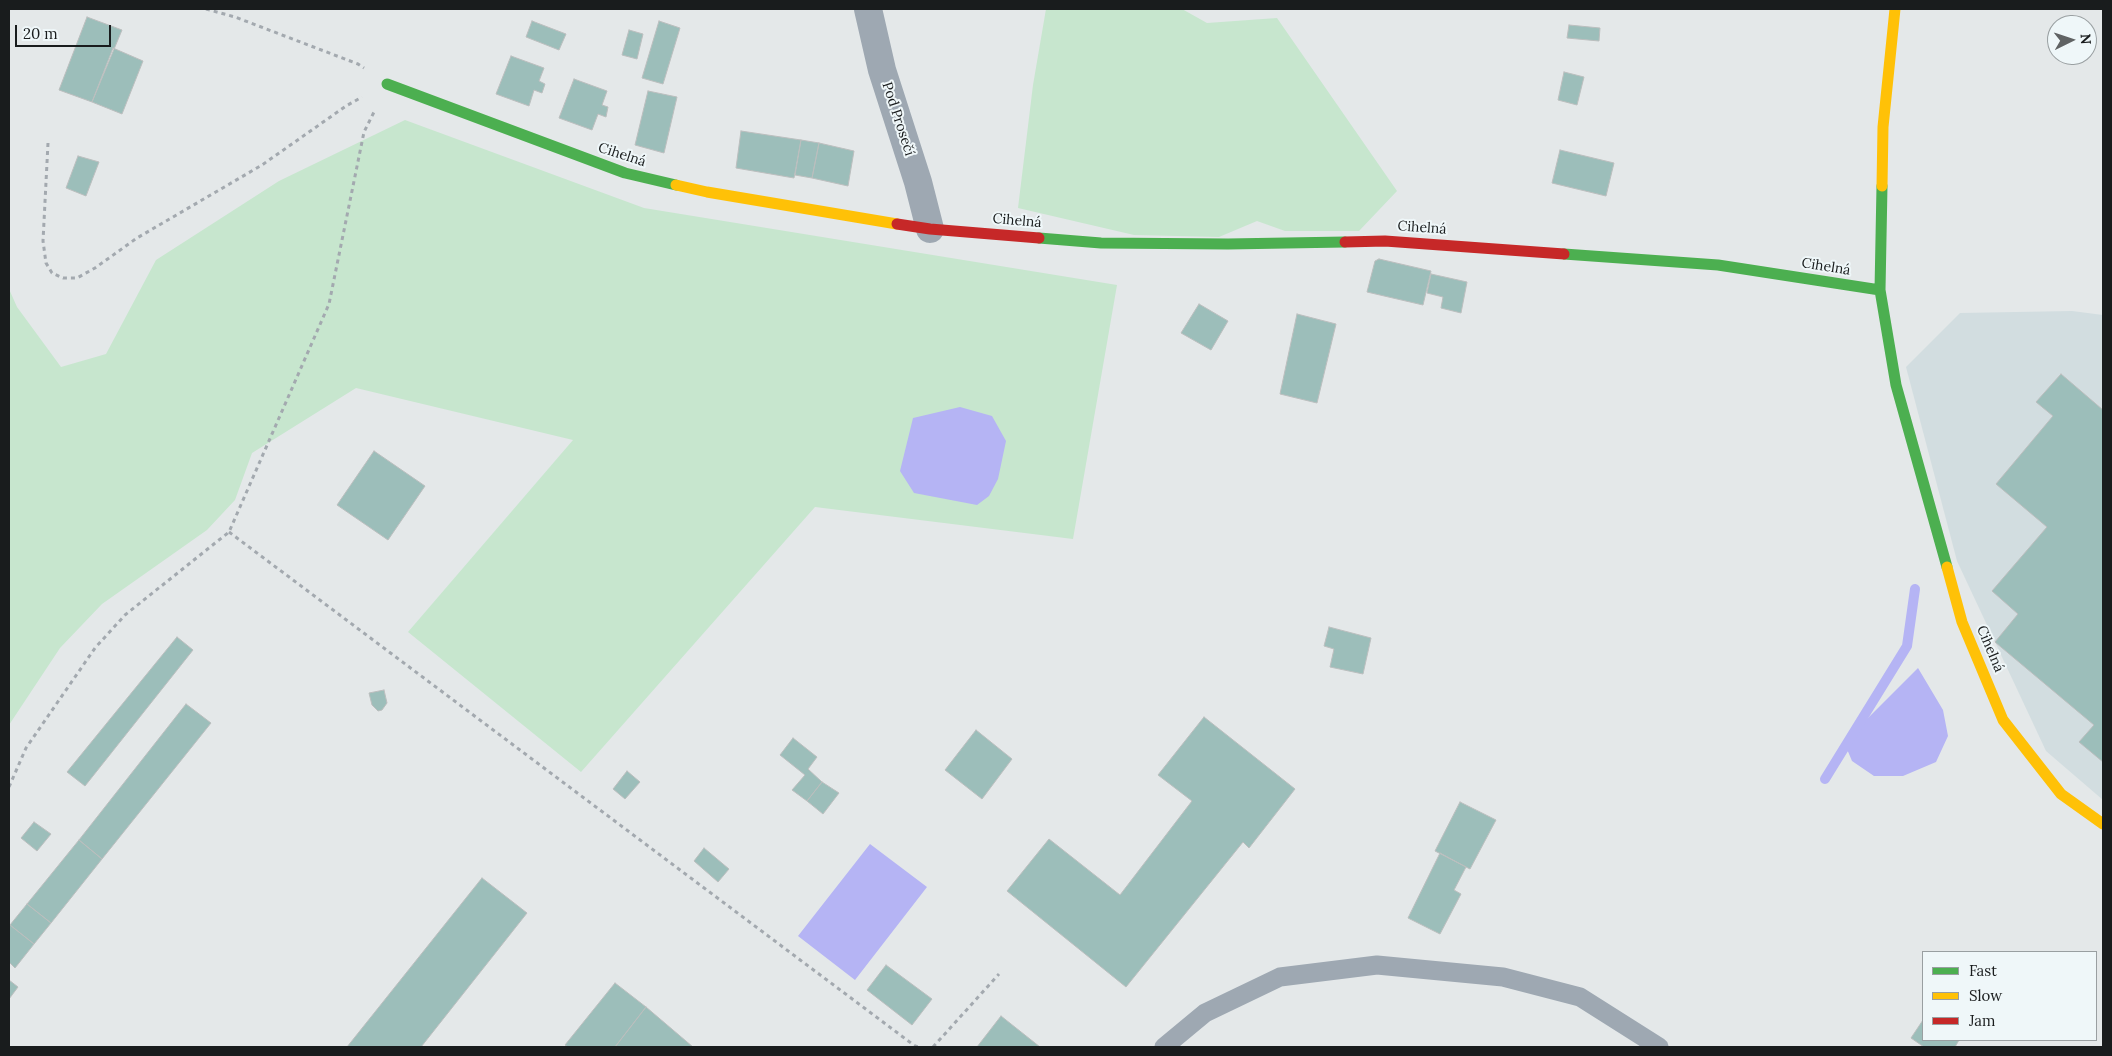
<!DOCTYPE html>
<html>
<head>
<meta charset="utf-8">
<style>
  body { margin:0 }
  #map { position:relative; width:2112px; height:1056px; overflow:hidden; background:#e4e8e9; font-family:Lora,serif }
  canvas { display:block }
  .frame { position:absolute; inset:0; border:10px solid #191c1d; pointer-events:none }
  .legend { position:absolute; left:1922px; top:951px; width:175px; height:90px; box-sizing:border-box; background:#eff7f9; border:1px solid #999fa1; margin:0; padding:6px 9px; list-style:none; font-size:15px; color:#191c1d }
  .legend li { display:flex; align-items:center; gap:10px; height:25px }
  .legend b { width:25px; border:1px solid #999fa1 }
  .north { position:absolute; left:2047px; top:15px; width:50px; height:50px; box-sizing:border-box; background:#eff7f9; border:1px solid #999fa1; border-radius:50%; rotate:86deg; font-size:14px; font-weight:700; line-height:20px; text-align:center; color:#191c1d }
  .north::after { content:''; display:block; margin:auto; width:18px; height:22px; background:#606364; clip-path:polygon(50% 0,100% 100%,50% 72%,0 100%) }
  .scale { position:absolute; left:15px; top:25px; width:96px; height:22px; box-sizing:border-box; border:2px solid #191c1d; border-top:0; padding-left:6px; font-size:15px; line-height:18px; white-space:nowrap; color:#191c1d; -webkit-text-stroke:4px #eff7f9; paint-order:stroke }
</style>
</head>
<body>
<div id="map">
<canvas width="2112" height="1056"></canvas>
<div class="frame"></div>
<ul class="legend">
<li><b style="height:6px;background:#4caf50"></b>Fast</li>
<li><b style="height:6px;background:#ffc107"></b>Slow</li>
<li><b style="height:6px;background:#c62828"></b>Jam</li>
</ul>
<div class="north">N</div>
<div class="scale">20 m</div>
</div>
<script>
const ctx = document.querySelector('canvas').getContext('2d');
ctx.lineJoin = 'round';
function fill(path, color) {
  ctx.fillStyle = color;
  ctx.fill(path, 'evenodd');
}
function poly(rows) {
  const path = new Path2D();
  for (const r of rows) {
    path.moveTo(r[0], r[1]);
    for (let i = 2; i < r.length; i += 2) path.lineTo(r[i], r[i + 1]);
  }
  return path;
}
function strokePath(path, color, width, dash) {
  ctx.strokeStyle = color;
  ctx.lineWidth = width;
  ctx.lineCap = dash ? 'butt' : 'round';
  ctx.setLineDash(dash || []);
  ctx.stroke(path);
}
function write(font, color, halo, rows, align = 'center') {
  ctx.font = font + ' Lora,serif';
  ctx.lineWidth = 4;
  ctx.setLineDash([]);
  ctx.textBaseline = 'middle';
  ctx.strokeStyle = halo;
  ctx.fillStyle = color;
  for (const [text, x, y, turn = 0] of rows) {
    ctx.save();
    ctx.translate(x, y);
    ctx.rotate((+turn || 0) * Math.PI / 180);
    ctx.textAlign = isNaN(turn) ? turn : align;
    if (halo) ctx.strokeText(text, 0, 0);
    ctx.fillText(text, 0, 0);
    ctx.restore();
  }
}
fill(poly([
  [2072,311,2103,315,2103,800,2046,751,1957,561,1906,367,1960,313]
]), '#d2dde0');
fill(poly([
  [1046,9,1182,9,1207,23,1277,18,1397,191,1359,231,1285,231,1257,221,1219,237,1134,235,1018,208,1033,85],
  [405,120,644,208,1117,285,1073,539,815,507,581,772,408,632,573,440,356,388,252,453,235,500,207,530,102,604,60,648,9,725,9,289,17,307,61,367,106,354,156,260,279,181]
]), '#c7e6ce');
fill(poly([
  [960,407,992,416,1006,441,998,479,989,496,977,505,914,493,900,471,913,418],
  [1918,668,1943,710,1948,736,1936,762,1903,776,1874,776,1852,761,1844,742],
  [870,844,927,887,855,980,798,936]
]), '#b5b4f4');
strokePath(poly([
  [1825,779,1907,646,1915,589]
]), '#b5b4f4', 10);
const building = poly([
  [87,17,122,30,92,102,59,90,87,17],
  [532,21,566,34,559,50,526,37,532,21],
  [659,21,680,28,663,84,642,78,659,21],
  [1569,25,1600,28,1599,41,1567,38,1569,25],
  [629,30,643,34,637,59,622,55,629,30],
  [113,48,143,61,122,114,92,102,113,48],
  [511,56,544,68,539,81,545,84,542,93,534,90,529,106,496,94,511,56],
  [1564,72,1584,77,1577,105,1558,100,1564,72],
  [574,79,607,91,602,105,608,107,606,117,598,114,592,130,559,118,574,79],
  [648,91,677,97,664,153,635,145,648,91],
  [741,131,801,140,794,178,736,168,741,131],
  [801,140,819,143,812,178,795,175,801,140],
  [819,143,854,151,848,186,812,178,819,143],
  [1560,150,1614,163,1606,196,1552,183,1560,150],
  [78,156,99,162,86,196,66,188,78,156],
  [1379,259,1431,271,1423,305,1367,292,1375,261,1379,259],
  [1431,274,1467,282,1461,313,1441,308,1443,297,1427,293,1431,274],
  [1199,304,1228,321,1211,350,1181,333,1199,304],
  [1297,314,1336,324,1317,403,1280,394,1297,314],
  [2061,374,2103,410,2103,762,2079,742,2094,725,1995,642,2018,614,1992,591,2047,527,1996,484,2053,416,2036,402,2061,374],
  [374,451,425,486,388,540,337,505,374,451],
  [1329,627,1371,638,1363,674,1330,667,1334,649,1324,646,1329,627],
  [177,637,193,650,85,786,67,772,177,637],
  [384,690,387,703,382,710,378,711,372,705,369,693,384,690],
  [186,704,211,723,102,859,79,840,186,704],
  [1204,717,1295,789,1249,848,1243,842,1126,987,1007,891,1049,839,1120,895,1192,801,1158,775,1204,717],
  [976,730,1012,759,982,799,945,770,976,730],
  [793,738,817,757,808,769,822,782,807,801,792,790,805,775,780,755,793,738],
  [627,771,640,782,625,799,613,789,627,771],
  [822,782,839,793,823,814,807,801,822,782],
  [1460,802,1496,820,1470,869,1435,851,1460,802],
  [34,822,51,834,37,851,21,838,34,822],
  [79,840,102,859,51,923,27,904,79,840],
  [704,848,729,869,718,882,694,861,704,848],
  [1440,853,1466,867,1454,890,1461,894,1440,934,1408,918,1440,853],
  [482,878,527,913,421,1047,347,1047,482,878],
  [27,904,51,923,34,944,10,925,27,904],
  [10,925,34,944,15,968,9,962,9,927,10,925],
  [886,965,932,999,912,1025,867,990,886,965],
  [9,980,18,987,9,999,9,980],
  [615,983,646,1007,615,1047,568,1047,565,1045,615,983],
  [646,1007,693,1047,615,1047,646,1007],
  [1001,1016,1040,1047,1046,1047,977,1047,1001,1016],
  [1923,1020,1923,1040,1959,1040,1955,1047,1924,1047,1911,1038,1923,1020]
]);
fill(building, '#9cbeba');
strokePath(building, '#bbbebe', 1);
strokePath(poly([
  [206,9,235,17,358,64,364,68],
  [48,143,43,241,46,263,52,273,63,278,77,278,95,268,137,238,262,165,346,106,362,97],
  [229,532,915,1046,919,1047],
  [9,787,26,748,95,648,125,615,229,532,329,304,364,132,374,112],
  [933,1047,999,974]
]), '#a3a9af', 3, [4, 4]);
strokePath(poly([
  [1164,1047,1205,1013,1280,977,1377,965,1503,977,1580,997,1659,1047]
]), '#9ea8b2', 19);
strokePath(poly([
  [868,9,882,70,918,182,930,229]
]), '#9ea8b2', 28);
strokePath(poly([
  [387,84,625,173,676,185],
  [1882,186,1880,290,1896,385,1947,567],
  [1039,238,1101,243,1228,244,1345,242],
  [1564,254,1718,265,1880,290]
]), '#4caf50', 11);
strokePath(poly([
  [676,185,707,192,897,224],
  [1882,186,1883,127,1895,9],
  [1947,567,1962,622,2003,720,2061,794,2103,824]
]), '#ffc107', 11);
strokePath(poly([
  [897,224,930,229,1039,238],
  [1345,242,1385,241,1564,254]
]), '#c62828', 11);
write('14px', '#191c1d', '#eff7f9', [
  ["Pod Prosečí",898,119,72],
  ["Cihelná",622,155,18],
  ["Cihelná",1017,221,5],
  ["Cihelná",1422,228,4],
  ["Cihelná",1826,267,9],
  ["Cihelná",1990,649,67]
]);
</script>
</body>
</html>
